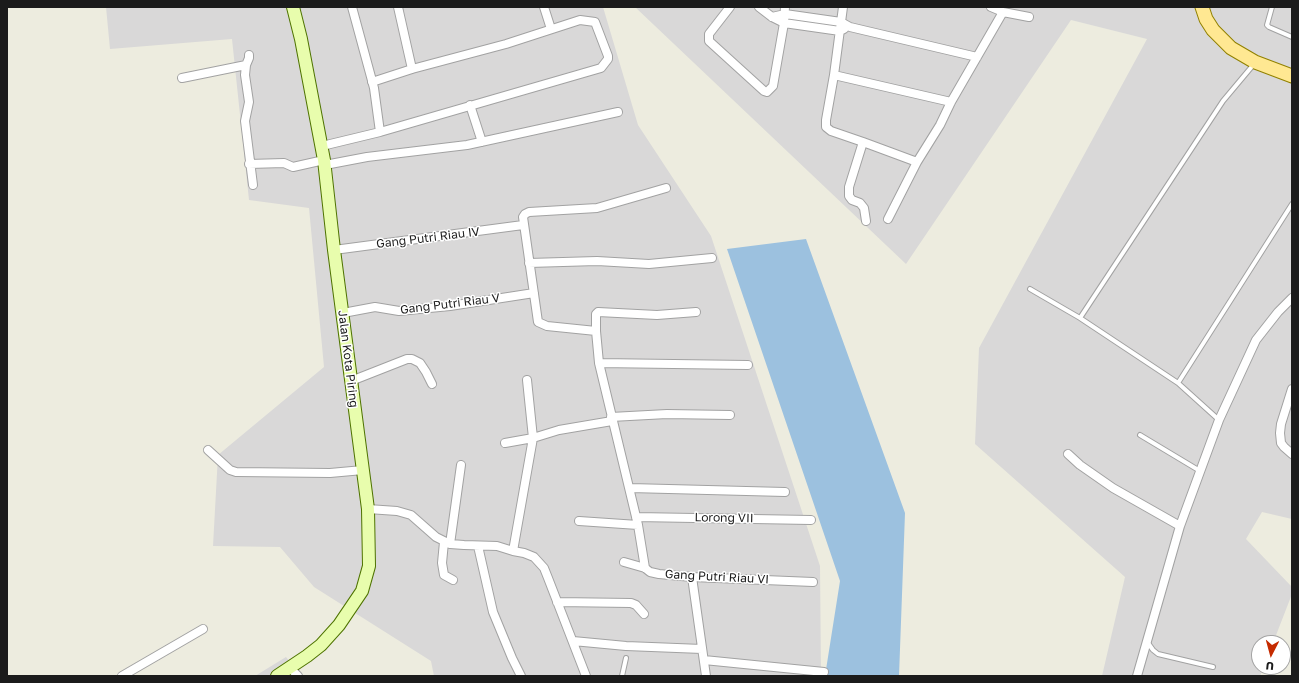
<!DOCTYPE html>
<html>
<head>
<meta charset="utf-8">
<style>
  body { margin:0 }
  #map { position:relative; width:1299px; height:683px; overflow:hidden; background:#edecdf; font-family:"Golos Text",sans-serif }
  canvas { display:block }
  .frame { position:absolute; inset:0; border:8px solid #1b1b1b; pointer-events:none }
  .north { position:absolute; left:1251px; top:635px; width:40px; height:40px; box-sizing:border-box; background:#fff; border:1px solid #a4a4a4; border-radius:50%; rotate:186deg; font-size:11px; font-weight:700; line-height:16px; text-align:center; color:#1b1b1b }
  .north::after { content:''; display:block; margin:auto; width:14px; height:18px; background:#c52b00; clip-path:polygon(50% 0,100% 100%,50% 72%,0 100%) }
</style>
</head>
<body>
<div id="map">
<canvas width="1299" height="683"></canvas>
<div class="frame"></div>
<div class="north">U</div>
</div>
<script>
const ctx = document.querySelector('canvas').getContext('2d');
ctx.lineJoin = 'round';
function fill(path, color) {
  ctx.fillStyle = color;
  ctx.fill(path, 'evenodd');
}
function poly(rows) {
  const path = new Path2D();
  for (const r of rows) {
    path.moveTo(r[0], r[1]);
    for (let i = 2; i < r.length; i += 2) path.lineTo(r[i], r[i + 1]);
  }
  return path;
}
function strokePath(path, color, width, dash) {
  ctx.strokeStyle = color;
  ctx.lineWidth = width;
  ctx.lineCap = dash ? 'butt' : 'round';
  ctx.setLineDash(dash || []);
  ctx.stroke(path);
}
function write(font, color, halo, rows, align = 'center') {
  ctx.font = font + ' "Golos Text",sans-serif';
  ctx.lineWidth = 3;
  ctx.setLineDash([]);
  ctx.textBaseline = 'middle';
  ctx.strokeStyle = halo;
  ctx.fillStyle = color;
  for (const [text, x, y, turn = 0] of rows) {
    ctx.save();
    ctx.translate(x, y);
    ctx.rotate((+turn || 0) * Math.PI / 180);
    ctx.textAlign = isNaN(turn) ? turn : align;
    if (halo) ctx.strokeText(text, 0, 0);
    ctx.fillText(text, 0, 0);
    ctx.restore();
  }
}
fill(poly([
  [106,7,603,7,638,125,711,236,820,566,821,676,434,676,431,661,314,587,280,547,213,546,218,455,324,367,309,208,249,200,232,39,110,49],
  [635,7,1292,7,1292,519,1262,512,1246,539,1292,587,1292,594,1273,643,1259,643,1259,667,1264,667,1260,676,1102,676,1125,577,975,444,979,348,1147,39,1071,20,906,264],
  [286,657,301,676,255,676]
]), '#d9d8d8');
fill(poly([
  [806,239,905,513,899,676,825,676,840,581,727,249]
]), '#9cc1df');
const lane = poly([
  [1272,7,1267,25,1269,27,1292,37],
  [1030,289,1080,318],
  [1178,383,1292,204],
  [1219,420,1178,383,1080,318,1223,101,1254,64],
  [1140,435,1200,471],
  [1148,643,1153,650,1158,654,1213,667],
  [622,676,626,658]
]);
const street = poly([
  [352,7,374,88,380,132],
  [398,7,412,69],
  [544,7,551,29],
  [730,7,709,34,709,41,764,91,767,92,773,86,784,23,785,7],
  [759,7,772,17,784,23,840,31,844,29],
  [843,7,834,75,826,120,826,127,831,131,863,142,917,162],
  [1003,12,1029,17],
  [772,17,785,14,841,22,850,27,977,57],
  [249,55,249,58,246,65,245,75,249,102,245,121,253,185],
  [834,75,951,102],
  [182,78,246,65],
  [470,105,482,142],
  [863,142,849,187,849,196,852,200,860,203,864,208,866,221],
  [322,146,380,132,601,68,608,59,608,56,595,22,580,20,506,44,412,69,372,82],
  [249,164,284,163,293,167,324,160],
  [325,165,367,157,467,145,618,112],
  [888,219,917,162,940,125,951,102,1003,12,991,7],
  [334,250,523,225],
  [529,263,597,261,649,264,712,258],
  [343,313,375,307,399,311,450,306,534,293],
  [596,331,596,314,598,312,657,315,696,312],
  [599,363,748,365],
  [351,381,407,359,412,359,420,363,426,372,432,384],
  [1292,389,1281,424,1280,433,1281,443,1284,447,1292,454],
  [611,417,667,414,730,415],
  [505,443,533,438,559,430,612,421],
  [208,450,230,470,236,472,330,473,363,470],
  [1068,454,1080,465,1113,488,1180,526],
  [630,488,785,492],
  [368,509,397,511,411,515,436,537,450,544,464,545,497,546,513,551,524,553,534,557,544,568,548,578,586,676],
  [636,517,811,520],
  [579,521,638,525],
  [444,542,442,563,444,575,453,580],
  [450,544,461,465],
  [478,546,493,612,512,658,521,676],
  [513,551,533,438,527,380],
  [624,562,645,568,650,572,659,574,692,577,813,582],
  [645,568,638,525,599,363,596,331,547,326,538,322,523,217,525,214,529,212,597,208,666,188],
  [692,577,706,676],
  [557,602,631,603,636,605,644,614],
  [573,641,626,646,702,649],
  [704,660,824,672],
  [290,668,298,676],
  [122,676,203,629],
  [1137,676,1180,526,1219,420,1256,340,1278,312,1292,298]
]);
const secondary = poly([
  [277,676,307,656,321,645,339,625,362,591,369,566,368,509,334,250,324,160,301,39,293,7]
]);
const primary = poly([
  [1202,7,1206,19,1213,30,1231,48,1255,62,1292,76]
]);
strokePath(lane, '#a2a2a2', 6);
strokePath(street, '#a2a2a2', 10);
strokePath(secondary, '#4e7300', 14);
strokePath(primary, '#918100', 15);
strokePath(lane, '#fff', 4);
strokePath(street, '#fff', 8);
strokePath(secondary, '#e8fdad', 12);
strokePath(primary, '#ffe892', 13);
write('12px', '#1b1b1b', '#fff', [
  ["Gang Putri Riau IV",428,238,-7],
  ["Gang Putri Riau V",450,304,-7],
  ["Jalan Kota Piring",348,359,83],
  ["Lorong VII",724,518,1],
  ["Gang Putri Riau VI",717,577,3]
]);
</script>
</body>
</html>
